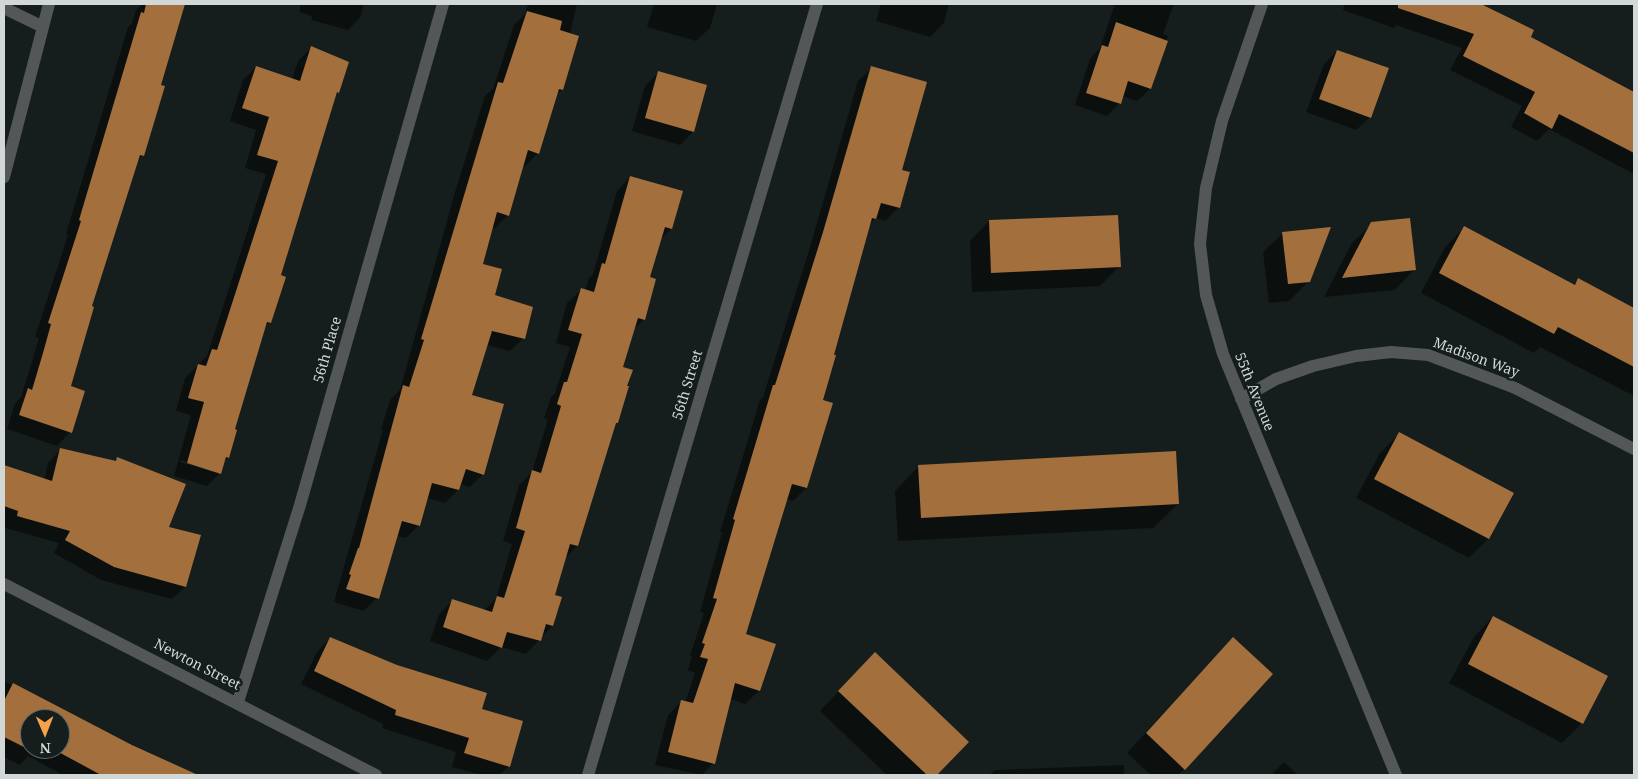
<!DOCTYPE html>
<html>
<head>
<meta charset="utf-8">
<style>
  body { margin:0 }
  #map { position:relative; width:1638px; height:779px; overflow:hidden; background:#151e1d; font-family:"Noto Serif",serif }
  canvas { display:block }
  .frame { position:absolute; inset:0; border:5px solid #d2d7d7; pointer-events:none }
  .north { position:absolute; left:20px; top:709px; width:50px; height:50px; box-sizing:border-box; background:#151e1d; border:1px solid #616867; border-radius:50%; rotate:179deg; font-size:14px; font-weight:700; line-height:20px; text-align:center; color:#d2d7d7 }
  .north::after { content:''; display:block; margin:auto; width:18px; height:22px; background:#f7a149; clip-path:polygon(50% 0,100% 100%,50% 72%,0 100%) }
</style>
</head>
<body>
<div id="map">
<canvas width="1638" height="779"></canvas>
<div class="frame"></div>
<div class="north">N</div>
</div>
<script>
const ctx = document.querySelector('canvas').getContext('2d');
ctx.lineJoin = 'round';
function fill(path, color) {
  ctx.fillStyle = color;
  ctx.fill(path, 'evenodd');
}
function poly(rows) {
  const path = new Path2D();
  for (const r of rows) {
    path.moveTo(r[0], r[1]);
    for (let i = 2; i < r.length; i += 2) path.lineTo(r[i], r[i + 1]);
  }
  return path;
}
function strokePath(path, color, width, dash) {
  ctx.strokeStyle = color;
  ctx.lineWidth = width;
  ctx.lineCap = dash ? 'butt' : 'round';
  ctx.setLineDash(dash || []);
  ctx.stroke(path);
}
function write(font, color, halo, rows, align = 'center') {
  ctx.font = font + ' "Noto Serif",serif';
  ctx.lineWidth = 5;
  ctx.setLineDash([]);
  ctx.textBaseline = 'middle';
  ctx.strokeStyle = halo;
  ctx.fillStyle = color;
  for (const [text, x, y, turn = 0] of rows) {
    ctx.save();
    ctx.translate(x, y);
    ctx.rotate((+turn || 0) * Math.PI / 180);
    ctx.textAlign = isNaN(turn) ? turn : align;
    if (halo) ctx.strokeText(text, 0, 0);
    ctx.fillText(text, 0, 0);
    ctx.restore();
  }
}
fill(poly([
  [142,4,172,4,183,7,160,86,143,155,137,161,91,307,69,387,70,432,57,446,7,429,15,403,21,397,30,368,39,338,35,337,68,235,66,234,128,27,132,23,136,10],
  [301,4,364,4,360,18,348,30,311,20,312,16,299,12],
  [528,4,577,4,570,34,562,90,555,96,538,153,525,166,522,165,508,215,495,228,492,227,482,264,493,296,524,338,510,351,486,345,471,396,483,474,470,487,460,484,458,490,445,503,427,498,419,525,406,538,397,536,377,598,364,611,334,602,383,429,381,429,390,400,400,390,455,192,485,96,493,89,514,25,525,14],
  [654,4,717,4,710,28,696,41,647,27],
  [881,4,949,4,944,23,930,37,876,21],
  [1115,4,1174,4,1163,34,1168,36,1150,89,1137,101,1122,96,1120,103,1107,116,1075,105,1090,59,1100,48],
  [1345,4,1482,4,1533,31,1530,37,1634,93,1634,174,1549,129,1537,141,1511,127,1522,106,1450,70,1462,48,1396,25,1394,28,1343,10],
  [311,48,338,92,334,96,279,276,270,322,263,329,234,430,228,458,222,463,220,473,207,486,174,476,191,415,176,411,185,378,207,356,266,174,245,168,256,130,230,121,243,80,256,67,292,79,298,61],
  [181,460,213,470,213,472,180,462],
  [1337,51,1370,117,1356,130,1306,112,1324,64],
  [872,68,901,171,899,207,885,221,876,218,868,226,822,401,831,404,806,488,793,501,786,499,745,635,759,691,745,704,730,699,713,763,702,775,655,765,668,715,681,702,685,703,695,673,688,670,692,657,690,656,704,613,700,612,722,533,720,532,760,400,763,397,810,247,858,81],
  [659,72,706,86,693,132,680,145,632,131,645,86],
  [630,177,671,229,660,240,648,278,644,319,633,330,621,368,617,423,613,426,577,546,565,558,554,596,552,626,526,654,501,647,487,661,430,641,439,614,453,600,483,611,496,599,512,544,503,541,519,485,532,472,548,419,544,418,551,397,555,393,570,347,556,343,567,303,581,290,585,291,589,278,593,274,617,191],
  [989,221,1119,267,1100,286,972,292,970,241],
  [1372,224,1414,270,1395,290,1324,297,1352,243],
  [1464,228,1573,286,1578,280,1634,309,1634,396,1540,347,1534,353,1421,293,1445,247],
  [1283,233,1309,281,1289,301,1269,303,1263,252],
  [1399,434,1488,539,1469,558,1356,498,1380,453],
  [60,450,114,462,117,459,167,527,185,587,172,599,101,580,54,553,59,543,5,528,4,471,7,467,44,480,48,463],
  [919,466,1178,504,1153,528,898,541,895,491],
  [1493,617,1606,677,1582,723,1562,743,1449,683,1474,637],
  [330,638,480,710,509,766,499,775,481,775,452,767,456,752,382,728,383,724,301,684,317,652],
  [1214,658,1184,769,1178,775,1151,775,1127,753],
  [856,673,967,742,935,775,887,775,820,711],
  [4,681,178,767,176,771,185,775,63,775,28,756,20,765,4,757],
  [30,719,60,719,60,749,30,749],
  [1284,762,1298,775,1271,775],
  [1124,765,1124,775,989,775,995,770]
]), '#0007');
fill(poly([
  [146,4,185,4,161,85,165,86,144,156,140,155,92,306,94,307,71,386,85,391,72,433,19,415,28,388,32,390,43,353,51,324,48,323,81,221,79,220,141,12,144,13],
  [1398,4,1481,4,1534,30,1531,37,1634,92,1634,153,1559,114,1552,129,1524,113,1535,92,1463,56,1474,34,1398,8],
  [527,11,562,21,560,30,579,36,563,90,559,89,539,154,528,150,509,216,497,212,483,264,502,269,495,295,533,307,525,339,492,331,472,395,504,404,484,475,466,469,459,490,432,483,420,526,402,521,379,599,346,589,351,575,349,574,358,548,359,548,403,385,409,387,424,340,421,339,498,82,503,83],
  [1116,22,1168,41,1151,89,1128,81,1121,104,1086,93,1102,45,1108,47],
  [311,46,349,62,339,93,337,92,281,275,286,277,271,323,267,322,235,429,237,430,229,458,226,457,221,474,187,463,204,402,188,398,198,364,206,366,212,349,217,350,278,161,257,155,269,117,242,108,256,66,300,81],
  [1337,50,1389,68,1371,118,1319,99],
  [871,66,927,82,902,170,910,172,900,208,881,203,876,219,872,218,834,355,836,355,823,400,833,403,807,488,792,484,746,634,776,644,760,691,735,683,715,764,668,752,681,700,693,703,708,659,700,657,705,644,702,643,717,599,713,598,735,520,733,519,773,385,775,385,823,232],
  [658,71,707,85,694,132,645,118],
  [630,176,683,191,672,229,665,227,650,277,656,279,645,320,638,318,623,367,633,370,627,386,629,386,618,423,616,423,578,546,570,544,555,595,562,597,553,626,546,624,541,641,507,632,502,648,443,627,452,599,492,612,497,596,504,598,525,531,516,528,532,470,541,473,561,406,557,404,564,382,567,382,582,334,568,330,581,288,594,292,602,263,605,264],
  [1118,215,1121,267,991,273,989,220],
  [1410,218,1416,270,1342,278,1371,222],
  [1464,226,1575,285,1578,278,1634,308,1634,367,1558,327,1554,334,1439,273],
  [1331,227,1310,282,1288,284,1282,232],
  [1399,432,1514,493,1489,539,1374,479],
  [60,448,116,461,117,457,186,484,169,527,201,535,186,587,114,567,65,540,70,531,17,516,18,511,4,506,4,465,52,481],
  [1176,451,1179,504,921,518,918,465],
  [1493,616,1608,676,1583,724,1468,664],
  [330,637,397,665,487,693,482,709,523,721,510,767,464,753,469,738,395,715,396,710,314,671],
  [1233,637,1273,674,1185,770,1146,733],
  [875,652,969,742,937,775,927,775,838,691],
  [13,683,132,745,198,775,101,775,53,749,60,749,60,719,30,719,30,749,36,749,34,752,4,737,4,701]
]), '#a36f3c');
strokePath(poly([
  [1262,4,1222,121,1206,188,1200,244,1206,295,1223,354,1396,775],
  [4,8,43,27],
  [4,177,49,4],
  [1241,399,1276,379,1313,366,1356,356,1391,352,1428,355,1515,388,1634,449],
  [4,584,376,775],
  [238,702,300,505,443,4],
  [588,775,817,4]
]), '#535757', 12);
write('14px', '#d2d7d7', '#151e1d', [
  ["56th Place",328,350,-74],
  ["Madison Way",1476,358,20],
  ["56th Street",688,385,-73],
  ["55th Avenue",1254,392,68],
  ["Newton Street",197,665,27]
]);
</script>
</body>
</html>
